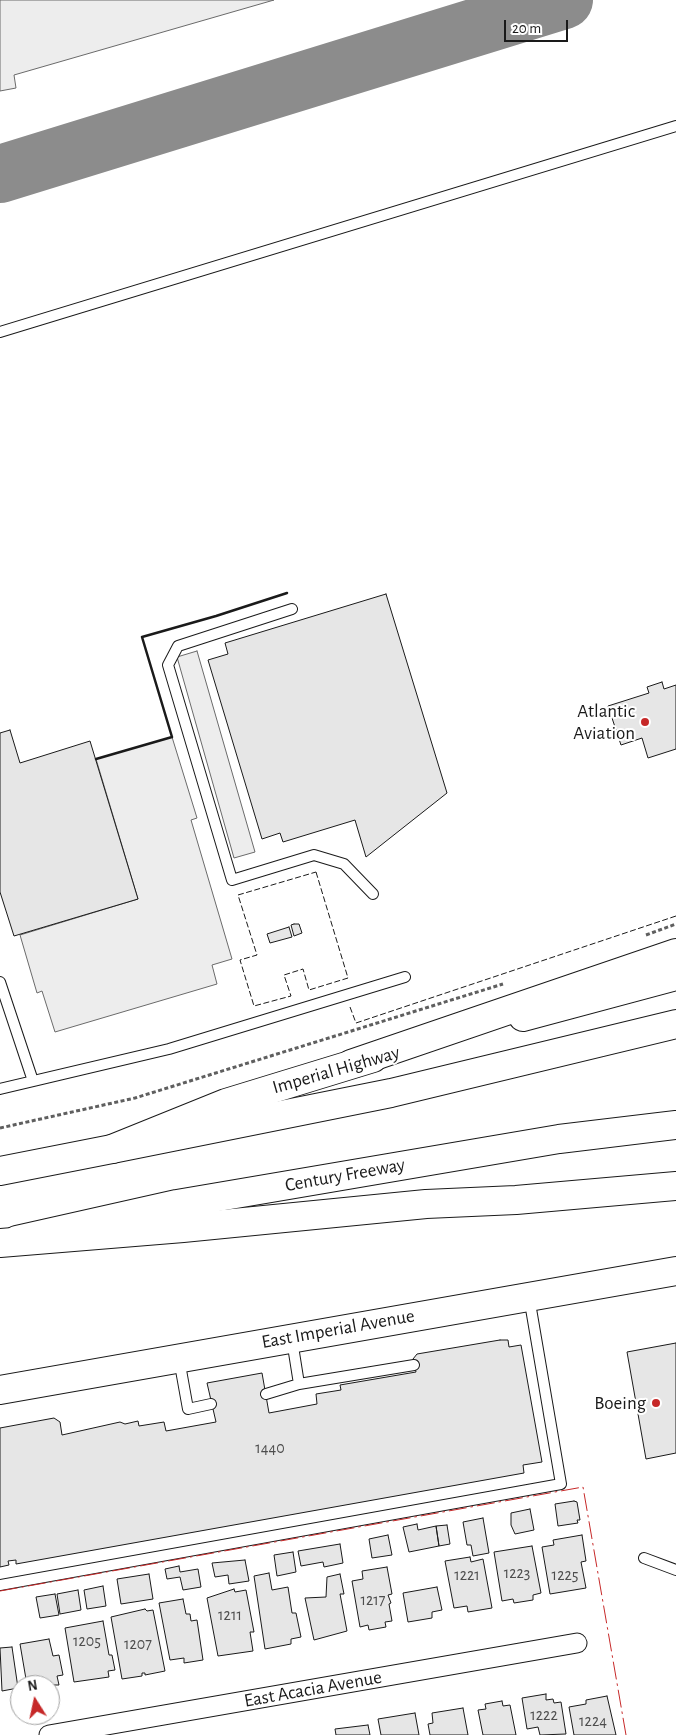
<!DOCTYPE html>
<html>
<head>
<meta charset="utf-8">
<style>
  body { margin:0 }
  #map { position:relative; width:676px; height:1735px; overflow:hidden; background:#fff; font-family:"Alegreya Sans",sans-serif }
  canvas { display:block }
  .north { position:absolute; left:10px; top:1675px; width:50px; height:50px; box-sizing:border-box; background:#fff; border:1px solid #a3a3a3; border-radius:50%; rotate:350deg; font-size:14px; font-weight:700; line-height:20px; text-align:center; color:#1a1a1a }
  .north::after { content:''; display:block; margin:auto; width:18px; height:22px; background:#c62828; clip-path:polygon(50% 0,100% 100%,50% 72%,0 100%) }
  .scale { position:absolute; left:504px; top:20px; width:64px; height:22px; box-sizing:border-box; border:2px solid #1a1a1a; border-top:0; padding-left:6px; font-size:15px; line-height:18px; white-space:nowrap; color:#1a1a1a; -webkit-text-stroke:4px #fff; paint-order:stroke }
</style>
</head>
<body>
<div id="map">
<canvas width="676" height="1735"></canvas>
<div class="north">N</div>
<div class="scale">20 m</div>
</div>
<script>
const ctx = document.querySelector('canvas').getContext('2d');
ctx.lineJoin = 'round';
function fill(path, color) {
  ctx.fillStyle = color;
  ctx.fill(path, 'evenodd');
}
function poly(rows) {
  const path = new Path2D();
  for (const r of rows) {
    path.moveTo(r[0], r[1]);
    for (let i = 2; i < r.length; i += 2) path.lineTo(r[i], r[i + 1]);
  }
  return path;
}
function strokePath(path, color, width, dash) {
  ctx.strokeStyle = color;
  ctx.lineWidth = width;
  ctx.lineCap = dash ? 'butt' : 'round';
  ctx.setLineDash(dash || []);
  ctx.stroke(path);
}
function write(font, color, halo, rows, align = 'center') {
  ctx.font = font + ' "Alegreya Sans",sans-serif';
  ctx.lineWidth = 4;
  ctx.setLineDash([]);
  ctx.textBaseline = 'middle';
  ctx.strokeStyle = halo;
  ctx.fillStyle = color;
  for (const [text, x, y, turn = 0] of rows) {
    ctx.save();
    ctx.translate(x, y);
    ctx.rotate((+turn || 0) * Math.PI / 180);
    ctx.textAlign = isNaN(turn) ? turn : align;
    if (halo) ctx.strokeText(text, 0, 0);
    ctx.fillText(text, 0, 0);
    ctx.restore();
  }
}
const built = poly([
  [0,0,274,0,14,75,16,88,0,91,0,0],
  [197,651,255,852,234,858,177,657,197,651],
  [172,737,197,818,191,820,232,959,212,965,217,984,55,1032,42,991,37,993,20,935,138,899,96,759,172,737]
]);
fill(built, '#ededed');
strokePath(built, '#6a6a6a', 1);
strokePath(poly([
  [0,174,564,0]
]), '#8c8c8c', 58);
const building = poly([
  [386,594,447,793,366,857,355,820,283,842,280,833,262,839,208,660,228,654,225,643,386,594],
  [662,682,664,689,676,685,676,749,648,758,642,738,621,745,608,706,649,693,647,687,662,682],
  [10,730,20,763,90,741,138,899,14,936,0,892,0,733,10,730],
  [294,924,299,924,302,933,294,936,291,925,294,924],
  [289,927,292,937,270,943,267,934,289,927],
  [500,1340,508,1340,509,1347,521,1345,542,1462,523,1465,524,1473,16,1564,16,1560,8,1561,9,1565,0,1567,0,1428,54,1418,60,1422,62,1435,120,1422,125,1424,138,1421,139,1426,164,1422,166,1431,216,1422,207,1383,262,1373,269,1413,317,1404,316,1394,341,1390,340,1385,416,1372,413,1359,417,1354,500,1340],
  [676,1343,676,1453,646,1459,627,1352,676,1343],
  [574,1501,577,1502,580,1520,577,1520,578,1523,558,1526,555,1504,574,1501],
  [530,1509,534,1530,515,1534,511,1525,511,1513,530,1509],
  [483,1518,489,1553,473,1556,471,1545,467,1545,463,1522,483,1518],
  [417,1524,418,1530,436,1526,439,1546,409,1552,403,1527,417,1524],
  [447,1525,450,1544,439,1546,436,1526,447,1525],
  [388,1535,392,1555,372,1558,369,1539,388,1535],
  [582,1535,586,1561,581,1562,586,1588,550,1594,542,1547,554,1545,553,1540,582,1535],
  [340,1544,343,1563,324,1567,323,1562,301,1566,298,1551,340,1544],
  [532,1546,541,1593,533,1595,533,1600,514,1603,513,1599,502,1601,494,1552,532,1546],
  [293,1552,296,1572,277,1576,274,1555,293,1552],
  [470,1557,471,1562,483,1559,492,1608,468,1612,467,1606,454,1608,445,1561,470,1557],
  [245,1560,249,1581,229,1584,228,1575,215,1577,212,1563,245,1560],
  [179,1566,180,1572,198,1569,201,1587,183,1590,180,1577,167,1579,165,1569,179,1566],
  [387,1567,392,1594,388,1595,391,1603,389,1604,392,1621,385,1622,386,1627,369,1630,368,1625,360,1627,352,1581,363,1579,362,1571,387,1567],
  [269,1573,272,1590,288,1587,292,1613,296,1613,301,1637,291,1639,291,1644,265,1649,254,1576,269,1573],
  [149,1574,153,1599,121,1604,117,1579,149,1574],
  [340,1574,344,1594,340,1594,347,1631,314,1640,305,1598,326,1597,327,1577,340,1574],
  [103,1586,106,1606,87,1609,84,1590,103,1586],
  [437,1587,442,1610,432,1612,432,1618,408,1622,403,1593,437,1587],
  [234,1589,235,1592,246,1590,254,1632,250,1632,253,1651,218,1656,207,1598,234,1589],
  [78,1590,81,1610,60,1614,57,1594,78,1590],
  [55,1594,59,1615,40,1618,36,1597,55,1594],
  [183,1599,186,1614,190,1614,191,1621,197,1620,203,1660,184,1663,184,1658,170,1660,159,1603,183,1599],
  [145,1609,147,1611,153,1610,165,1671,145,1675,145,1673,142,1673,142,1676,122,1679,111,1617,145,1609],
  [103,1621,109,1655,112,1655,115,1670,108,1671,109,1677,74,1682,65,1628,103,1621],
  [49,1639,53,1656,59,1655,63,1675,57,1676,59,1685,27,1685,20,1644,49,1639],
  [12,1647,18,1688,2,1691,0,1648,12,1647],
  [546,1694,546,1700,553,1699,554,1703,561,1702,566,1734,540,1735,538,1727,527,1729,522,1698,546,1694],
  [607,1696,616,1735,574,1735,569,1707,586,1704,586,1700,607,1696],
  [502,1701,503,1706,510,1705,516,1735,483,1735,478,1710,486,1709,485,1704,502,1701],
  [463,1708,468,1735,430,1735,428,1724,433,1723,432,1713,463,1708],
  [415,1713,419,1735,381,1735,378,1719,415,1713],
  [368,1725,370,1735,336,1735,335,1729,368,1725]
]);
fill(building, '#e6e6e6');
strokePath(building, '#1a1a1a', 1);
const lane = poly([
  [0,332,676,126],
  [292,609,178,646,168,665,232,880,314,855,344,864,373,894],
  [0,982,33,1081],
  [0,1089,169,1049,405,977],
  [292,1340,299,1384,414,1365],
  [179,1359,188,1409,211,1404],
  [266,1394,299,1384],
  [644,1558,676,1570],
  [0,1585,561,1484,529,1297]
]);
const street = poly([
  [49,1735,577,1643]
]);
const secondary = poly([
  [0,1390,676,1271]
]);
const primary = poly([
  [523,1017,676,976],
  [0,1171,112,1149,226,1103,373,1058],
  [0,1243,183,1228,426,1204,516,1200,676,1186]
]);
const highway = poly([
  [351,1064,676,953],
  [112,1149,391,1093,676,1024],
  [17,1240,177,1204,559,1139,676,1125]
]);
strokePath(lane, '#1a1a1a', 12);
strokePath(street, '#1a1a1a', 21);
strokePath(secondary, '#1a1a1a', 30);
strokePath(primary, '#1a1a1a', 30);
strokePath(highway, '#1a1a1a', 30);
strokePath(poly([
  [646,935,676,924],
  [0,1128,135,1098,503,984]
]), '#5f5f5f', 3, [4, 2.5]);
strokePath(lane, '#fff', 10);
strokePath(street, '#fff', 19);
strokePath(secondary, '#fff', 28);
strokePath(primary, '#fff', 28);
strokePath(highway, '#fff', 28);
strokePath(poly([
  [316,872,348,978,309,990,303,969,284,975,291,996,254,1006,240,960,257,955,238,895,316,872],
  [350,1007,356,1023,676,916]
]), '#1a1a1a', 1, [6, 2.5]);
strokePath(poly([
  [96,759,172,737,142,637,216,616,287,593]
]), '#1a1a1a', 2.5);
strokePath(poly([
  [0,1591,583,1487,626,1735]
]), '#c62828', 1, [18, 4, 2.5, 4]);
for (const [x, y, r, color] of [
  [645,722,5,"#c62828"],
  [656,1403,5,"#c62828"]
]) {
  const dot = new Path2D();
  dot.arc(x, y, r, 0, 2 * Math.PI);
  ctx.fillStyle = color;
  ctx.fill(dot);
  strokePath(dot, '#fff', 2);
}
write('16px', '#4d4d4d', null, [
  ["1440",270,1448],
  ["1223",517,1573],
  ["1221",467,1575],
  ["1225",565,1575],
  ["1217",373,1600],
  ["1211",230,1615],
  ["1205",87,1641],
  ["1207",138,1644],
  ["1222",544,1715],
  ["1224",593,1721]
]);
write('19px', '#1a1a1a', '#fff', [
  ["Atlantic",635,711],
  ["Aviation",635,733],
  ["Boeing",646,1403]
], 'right');
write('19px', '#1a1a1a', '#fff', [
  ["Imperial Highway",336,1070,-16],
  ["Century Freeway",345,1175,-10],
  ["East Imperial Avenue",338,1329,-10],
  ["East Acacia Avenue",313,1689,-10]
]);
</script>
</body>
</html>
